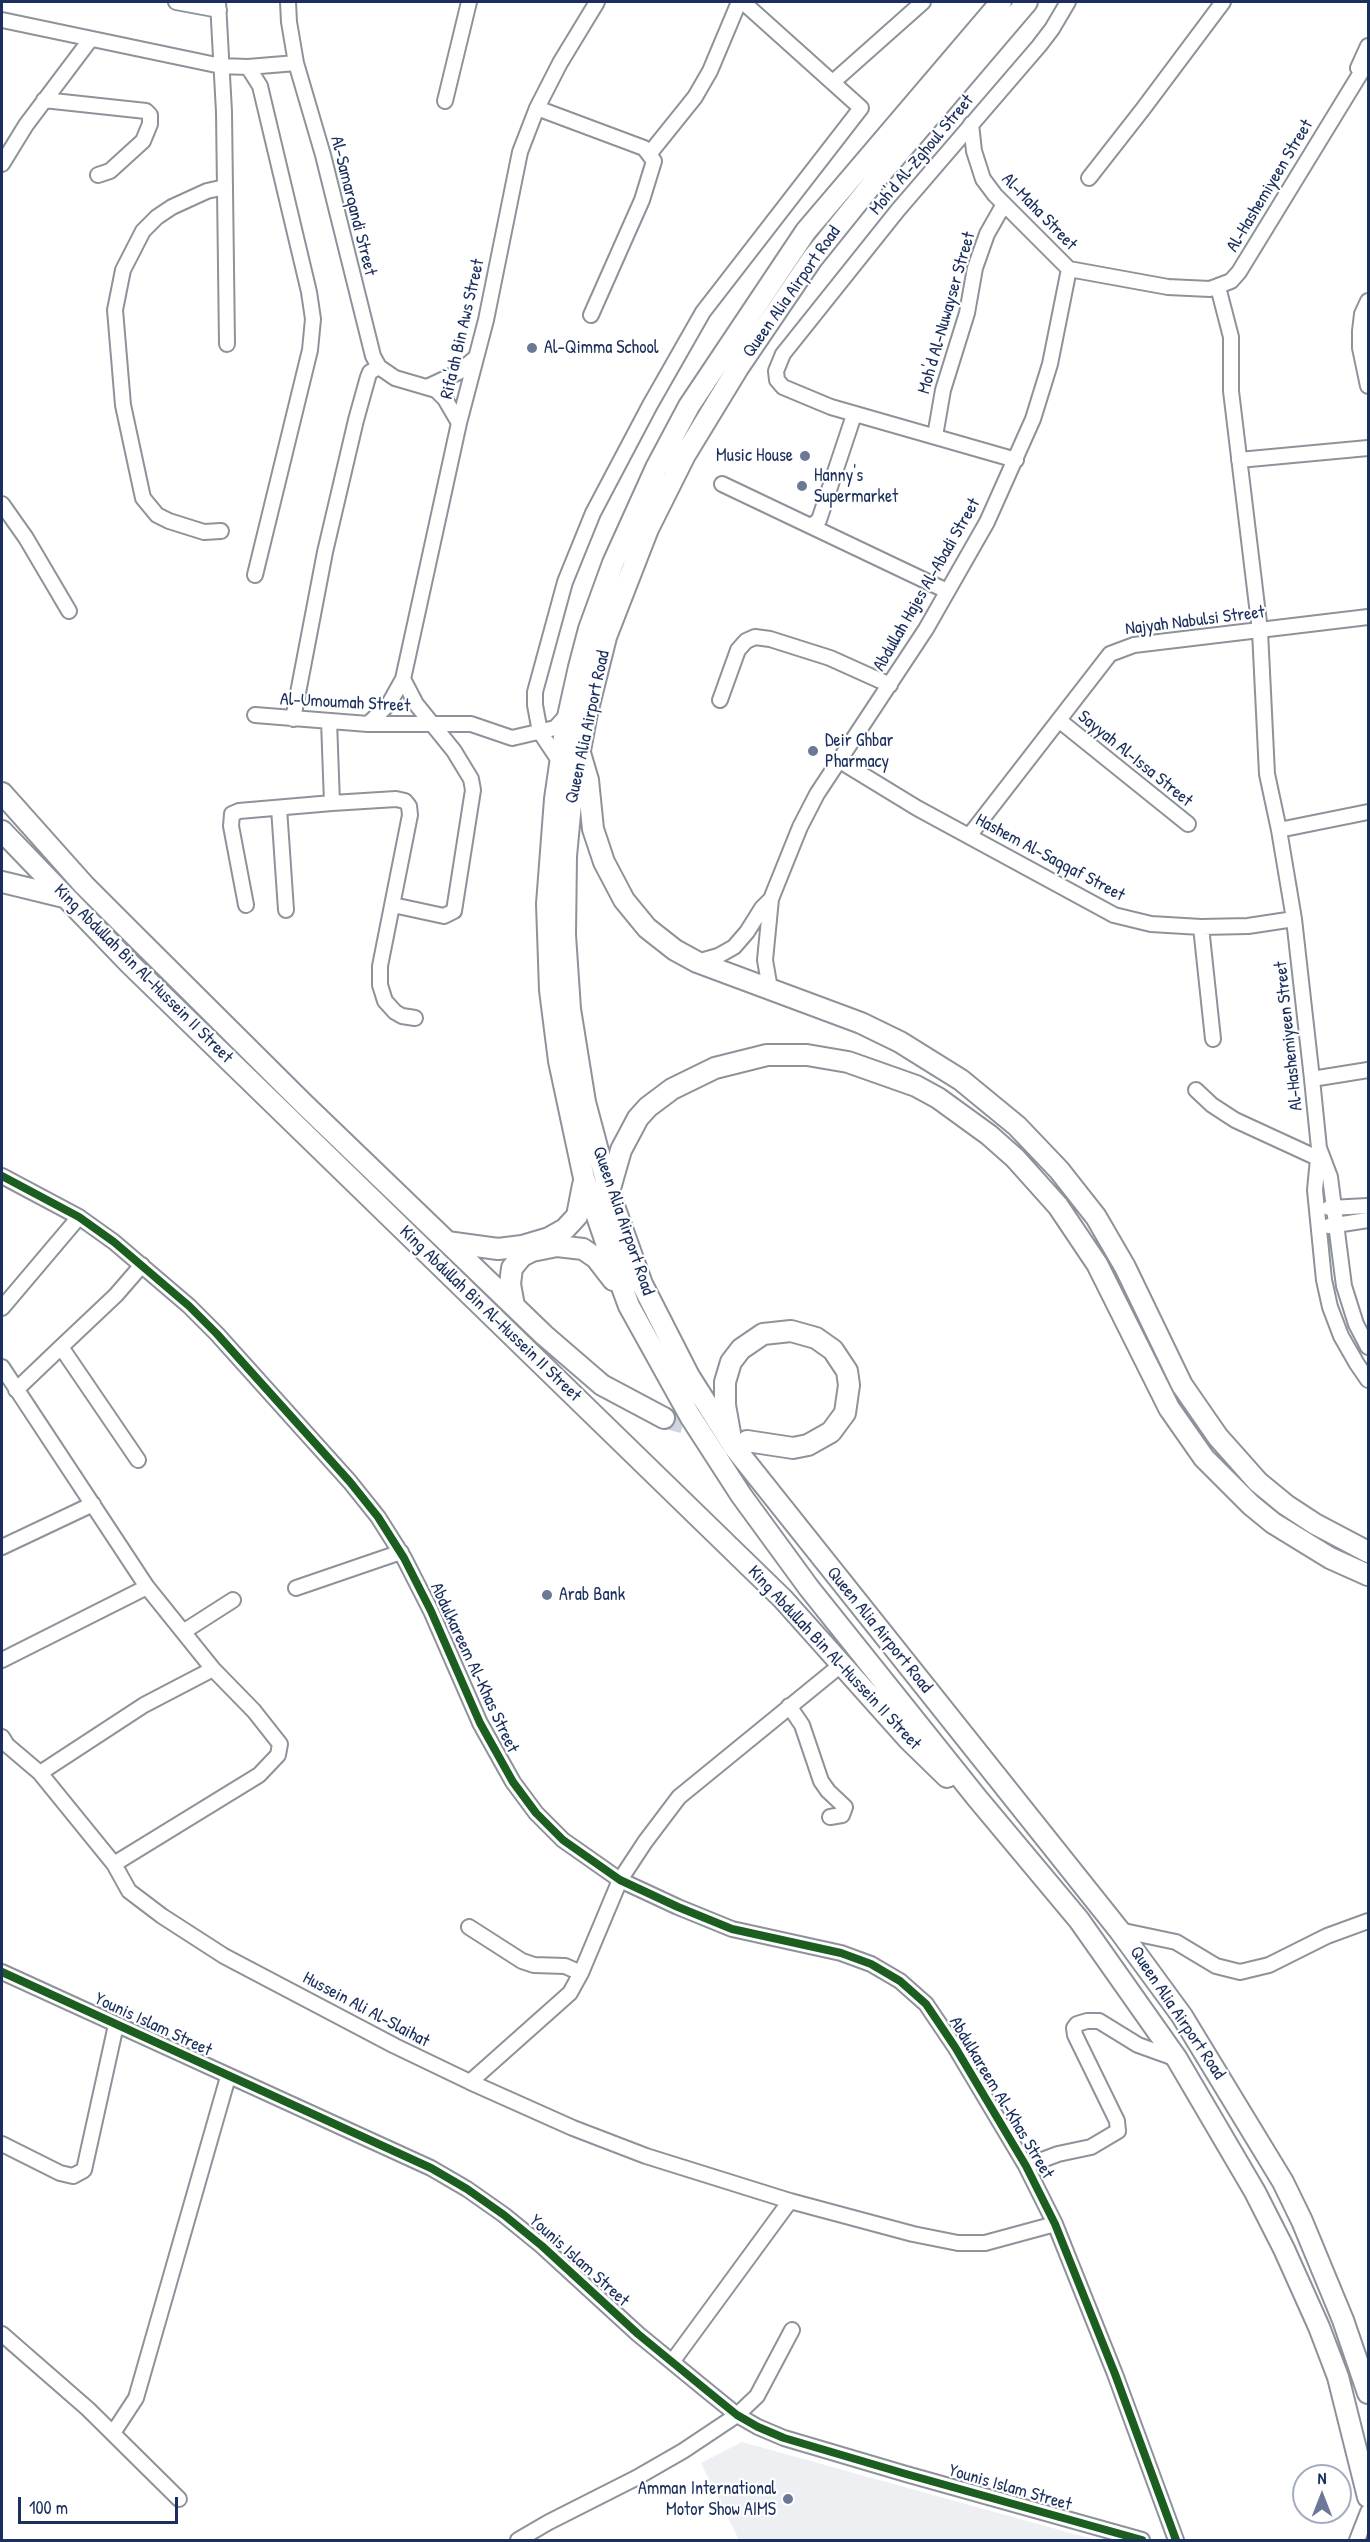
<!DOCTYPE html>
<html>
<head>
<meta charset="utf-8">
<style>
  body { margin:0 }
  #map { position:relative; width:1370px; height:2542px; overflow:hidden; background:#fff; font-family:"Patrick Hand",sans-serif }
  canvas { display:block }
  .frame { position:absolute; inset:0; border:3px solid #1b2f5e; pointer-events:none }
  .north { position:absolute; left:1292px; top:2464px; width:60px; height:60px; box-sizing:border-box; background:#fff; border:2px solid #a4acbf; border-radius:50%; rotate:0deg; font-size:16px; font-weight:700; line-height:24px; text-align:center; color:#1b2f5e }
  .north::after { content:''; display:block; margin:auto; width:21px; height:27px; background:#6b7896; clip-path:polygon(50% 0,100% 100%,50% 72%,0 100%) }
  .scale { position:absolute; left:18px; top:2497px; width:160px; height:27px; box-sizing:border-box; border:3px solid #1b2f5e; border-top:0; padding-left:8px; font-size:18px; line-height:21px; white-space:nowrap; color:#1b2f5e; -webkit-text-stroke:4px #fff; paint-order:stroke }
</style>
</head>
<body>
<div id="map">
<canvas width="1370" height="2542"></canvas>
<div class="frame"></div>
<div class="north">N</div>
<div class="scale">100 m</div>
</div>
<script>
const ctx = document.querySelector('canvas').getContext('2d');
ctx.lineJoin = 'round';
function fill(path, color) {
  ctx.fillStyle = color;
  ctx.fill(path, 'evenodd');
}
function poly(rows) {
  const path = new Path2D();
  for (const r of rows) {
    path.moveTo(r[0], r[1]);
    for (let i = 2; i < r.length; i += 2) path.lineTo(r[i], r[i + 1]);
  }
  return path;
}
function strokePath(path, color, width, dash) {
  ctx.strokeStyle = color;
  ctx.lineWidth = width;
  ctx.lineCap = dash ? 'butt' : 'round';
  ctx.setLineDash(dash || []);
  ctx.stroke(path);
}
function write(font, color, halo, rows, align = 'center') {
  ctx.font = font + ' "Patrick Hand",sans-serif';
  ctx.lineWidth = 4.5;
  ctx.setLineDash([]);
  ctx.textBaseline = 'middle';
  ctx.strokeStyle = halo;
  ctx.fillStyle = color;
  for (const [text, x, y, turn = 0] of rows) {
    ctx.save();
    ctx.translate(x, y);
    ctx.rotate((+turn || 0) * Math.PI / 180);
    ctx.textAlign = isNaN(turn) ? turn : align;
    if (halo) ctx.strokeText(text, 0, 0);
    ctx.fillText(text, 0, 0);
    ctx.restore();
  }
}
fill(poly([
  [742,2442,1096,2540,739,2540,701,2463]
]), '#edeff3');
strokePath(poly([
  [664,1418,739,1439]
]), '#d1d5df', 20, [20, 10]);
const minor = poly([
  [176,2,219,10],
  [218,2,224,112,227,344],
  [288,2,289,22,296,63,323,155,373,356,379,367,395,378,436,390,445,399,459,423],
  [2,20,221,66,248,67,296,63],
  [248,67,260,86,309,292,313,319,310,350,255,575],
  [1358,68,1368,46],
  [833,82,923,2],
  [44,100,146,111,150,115,150,124,143,141,110,171,98,175],
  [445,101,469,2],
  [537,108,644,148,654,161,642,200,591,315],
  [971,124,974,151,983,179,995,195,1069,269,1168,287,1210,289,1231,281,1239,272,1368,61],
  [650,153,695,97,710,71,739,2],
  [2,164,26,125,90,40],
  [1089,178,1143,109,1223,2],
  [1218,287,1231,337,1231,391,1260,631,1267,774,1279,830],
  [1368,301,1362,314,1360,331,1360,348,1368,386],
  [427,387,459,372,474,359],
  [935,436,943,390,967,313,975,268,987,234,1004,204],
  [1016,460,831,407,783,387,777,380,776,371,783,354,898,210,1039,46,1052,29,1068,2],
  [1239,460,1368,448],
  [722,484,947,591],
  [2,504,26,538,69,611],
  [811,526,819,520,854,415],
  [221,531,204,532,169,521,157,515,143,498,123,405,115,310,123,270,143,231,157,217,172,207,207,191,225,187],
  [720,700,738,650,746,641,755,637,770,639,830,658,890,685],
  [255,715,368,724,471,724,512,738,555,728,567,715],
  [293,719,325,552,356,420,368,377,370,372,379,367],
  [329,721,332,803],
  [1060,721,1188,824],
  [368,724,389,704,403,679,459,423,486,320,520,152,537,108,560,63,597,2],
  [840,761,917,808,1114,915,1151,924,1201,927,1248,926,1294,919],
  [560,762,540,732,535,705,535,692,565,582,593,513,650,405,703,312,861,108,743,2],
  [279,808,286,910],
  [1368,812,1279,830,1294,919,1312,1079,1319,1148,1315,1190,1324,1280,1330,1307,1341,1336,1357,1364,1368,1380],
  [969,836,1110,654,1134,645,1368,617],
  [246,905,231,826,232,814,239,811,332,803,396,799,405,801,409,806,410,815,380,966,380,985,385,1001,395,1012,402,1016,415,1018],
  [393,905,444,916,454,911,473,790,471,779,454,751,416,704,403,679],
  [1201,927,1213,1039],
  [697,962,718,956,734,947,747,932,762,908,771,899],
  [770,989,765,960,771,899,800,827,817,794,926,629,987,522,1033,419,1050,364,1069,269],
  [1312,1079,1368,1070],
  [1196,1090,1212,1105,1235,1120,1324,1161],
  [1319,1148,1330,1177,1344,1286,1356,1324,1368,1347],
  [2,1176,79,1217,114,1242,189,1306,217,1334,350,1482,378,1517,404,1558,431,1611,480,1723,513,1782,536,1813,563,1840,620,1880,678,1907,732,1929,841,1953,871,1964,900,1981,926,2004,955,2047,1026,2166,1055,2224,1115,2374,1176,2540],
  [1329,1208,1368,1206],
  [1329,1226,1368,1220],
  [2,1308,79,1217],
  [61,1347,116,1295,142,1265],
  [2,1367,147,1587,213,1669,254,1711,280,1744,278,1755,259,1775,114,1864],
  [16,1390,61,1347,138,1460],
  [2,1547,93,1504],
  [296,1588,401,1552],
  [183,1632,233,1600],
  [2,1660,147,1587],
  [789,1706,802,1725,821,1781,828,1791,845,1807,842,1815,830,1817],
  [2,1737,7,1745,40,1773,114,1864,129,1891,162,1916,224,1956,395,2046,470,2082,573,2128,646,2156,790,2201,913,2234,958,2243,985,2243,1055,2224],
  [40,1773,144,1705,213,1669],
  [469,1927,522,1961,534,1965,565,1966,581,1973],
  [1119,1930,1176,1942,1216,1966,1240,1972,1269,1965,1327,1936,1368,1921],
  [2,1972,431,2168,467,2189,504,2215,542,2246,638,2334,705,2389,737,2415,758,2427,784,2438,906,2474,1142,2540],
  [470,2082,570,1993,581,1973,620,1880,645,1842,679,1797,842,1664],
  [2,2144,60,2173,73,2176,84,2170,116,2025],
  [1026,2166,1058,2154,1091,2147,1118,2131,1117,2121,1075,2035,1074,2028,1077,2024,1087,2021,1099,2021,1138,2045,1177,2059],
  [2,2334,88,2409,179,2499],
  [672,2362,790,2201],
  [113,2433,136,2398,228,2077],
  [518,2540,549,2522,636,2478,683,2451,737,2415,757,2396,792,2330],
  [1357,2540,1368,2512]
]);
const highway = poly([
  [1001,2,806,231,689,406,656,468,613,563,589,629,579,667,565,730,555,799,547,904,550,990,559,1061,584,1178,611,1257,629,1306,690,1416,741,1495,809,1588,977,1798,1079,1920,1177,2059,1255,2192,1284,2249,1319,2327,1338,2377,1368,2497],
  [1027,2,878,177,812,259,738,368,685,455,648,529,606,637,587,713,572,793,566,856,565,935,570,1009,585,1102,609,1192,642,1284,689,1376,734,1447,1119,1930,1182,2016,1283,2182,1302,2221,1343,2320,1368,2393],
  [580,753,588,780,593,829,604,862,624,900,647,928,675,950,697,962,861,1023,900,1042,961,1080,1017,1126,1059,1170,1096,1217,1125,1267,1182,1385,1218,1437,1258,1482,1286,1505,1315,1524,1368,1552],
  [2,793,84,885,135,936,304,1104,544,1335,602,1385,664,1418],
  [2,831,130,964,783,1599,909,1740,947,1777],
  [2,882,64,897],
  [609,1192,621,1150,638,1118,648,1107,672,1089,715,1068,767,1055,807,1055,848,1062,916,1086,938,1098,989,1135,1015,1158,1058,1206,1097,1264,1169,1408,1204,1458,1251,1505,1273,1523,1330,1558,1368,1575],
  [447,1242,498,1249,522,1246,549,1238,565,1229,577,1216,583,1185],
  [514,1306,510,1284,512,1268,522,1256,532,1251,557,1246,583,1249,596,1258,613,1280],
  [730,1433,725,1405,725,1382,731,1362,741,1349,763,1334,791,1331,816,1338,833,1350,847,1371,849,1385,845,1413,831,1432,808,1445,793,1448,747,1441]
]);
strokePath(minor, '#8e929a', 18);
strokePath(highway, '#8e929a', 24);
strokePath(minor, '#fff', 14);
strokePath(highway, '#fff', 20);
strokePath(poly([
  [2,1176,79,1217,114,1242,189,1306,217,1334,350,1482,378,1517,404,1558,431,1611,480,1723,513,1782,536,1813,563,1840,620,1880,678,1907,732,1929,841,1953,871,1964,900,1981,926,2004,955,2047,1026,2166,1055,2224,1115,2374,1176,2540],
  [2,1972,431,2168,467,2189,504,2215,542,2246,638,2334,705,2389,737,2415,758,2427,784,2438,906,2474,1142,2540]
]), '#1b5e20', 8);
for (const [x, y, r, color] of [
  [532,348,6,"#6b7896"],
  [805,456,6,"#6b7896"],
  [802,486,6,"#6b7896"],
  [813,751,6,"#6b7896"],
  [547,1595,6,"#6b7896"],
  [788,2499,6,"#6b7896"]
]) {
  const dot = new Path2D();
  dot.arc(x, y, r, 0, 2 * Math.PI);
  ctx.fillStyle = color;
  ctx.fill(dot);
  strokePath(dot, '#fff', 2);
}
write('18px', '#1b2f5e', '#fff', [
  ["Moh'd Al-Zghoul Street",922,155,-50],
  ["Al-Hashemiyeen Street",1270,186,-59],
  ["Al-Samarqandi Street",353,206,76],
  ["Al-Maha Street",1039,212,46],
  ["Queen Alia Airport Road",792,292,-55],
  ["Moh'd Al-Nuwayser Street",947,313,-74],
  ["Rifa'ah Bin Aws Street",463,329,-77],
  ["Abdullah Hajes Al-Abadi Street",927,585,-60],
  ["Najyah Nabulsi Street",1195,621,-7],
  ["Al-Umoumah Street",345,703,3],
  ["Queen Alia Airport Road",588,727,-78],
  ["Sayyah Al-Issa Street",1135,759,39],
  ["Hashem Al-Saqqaf Street",1050,858,28],
  ["King Abdullah Bin Al-Hussein II Street",143,974,45],
  ["Al-Hashemiyeen Street",1289,1036,-96],
  ["Queen Alia Airport Road",623,1221,71],
  ["King Abdullah Bin Al-Hussein II Street",490,1314,44],
  ["Queen Alia Airport Road",879,1630,51],
  ["King Abdullah Bin Al-Hussein II Street",834,1658,47],
  ["Abdulkareem Al-Khas Street",474,1668,65],
  ["Hussein Ali Al-Slaihat",366,2010,28],
  ["Queen Alia Airport Road",1177,2013,56],
  ["Younis Islam Street",153,2025,25],
  ["Abdulkareem Al-Khas Street",1001,2098,59],
  ["Younis Islam Street",579,2261,42],
  ["Younis Islam Street",1010,2488,16]
]);
write('18px', '#1b2f5e', '#fff', [
  ["Al-Qimma School",544,348],
  ["Music House",793,456,"right"],
  ["Hanny's",814,476],
  ["Supermarket",814,497],
  ["Deir Ghbar",825,741],
  ["Pharmacy",825,762],
  ["Arab Bank",559,1595],
  ["Amman International",776,2489,"right"],
  ["Motor Show AIMS",776,2510,"right"]
], 'left');
</script>
</body>
</html>
